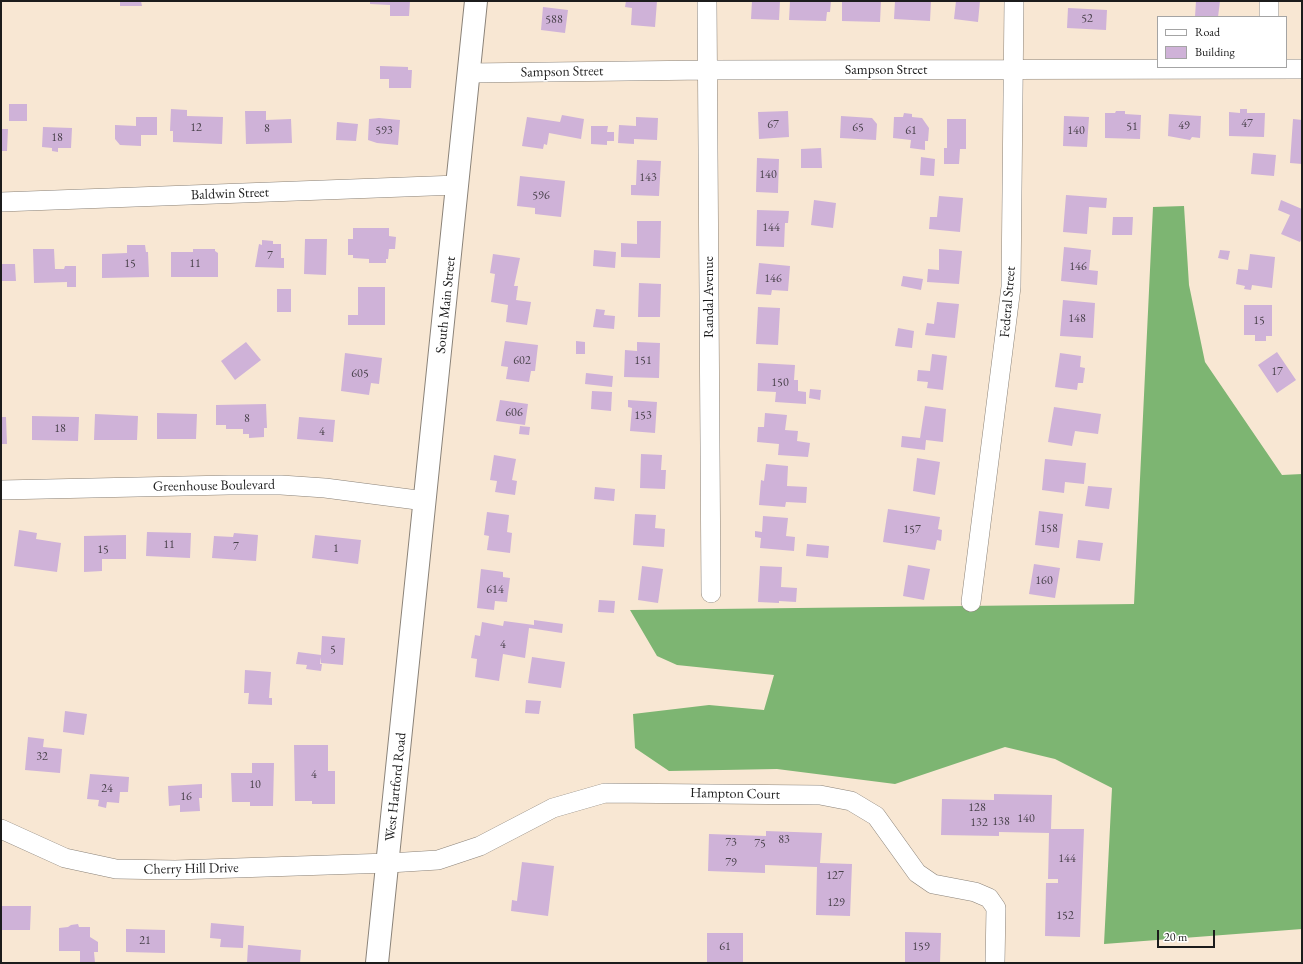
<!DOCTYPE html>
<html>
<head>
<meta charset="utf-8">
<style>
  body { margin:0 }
  #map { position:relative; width:1303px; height:964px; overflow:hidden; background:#f8e7d3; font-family:"EB Garamond",serif }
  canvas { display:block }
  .frame { position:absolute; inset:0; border:2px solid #1c1c1c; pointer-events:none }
  .legend { position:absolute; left:1157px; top:16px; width:130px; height:52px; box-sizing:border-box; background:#fff; border:1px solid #a4a4a4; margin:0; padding:5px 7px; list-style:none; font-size:12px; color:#1c1c1c }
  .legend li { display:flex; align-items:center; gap:8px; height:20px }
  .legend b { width:20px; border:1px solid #a4a4a4 }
  .scale { position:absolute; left:1157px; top:930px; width:58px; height:18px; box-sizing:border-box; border:2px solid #1c1c1c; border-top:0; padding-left:5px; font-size:12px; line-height:14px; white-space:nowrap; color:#1c1c1c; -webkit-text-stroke:3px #fff; paint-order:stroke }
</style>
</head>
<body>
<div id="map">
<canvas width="1303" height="964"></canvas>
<div class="frame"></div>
<ul class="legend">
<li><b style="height:5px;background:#fff"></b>Road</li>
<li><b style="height:11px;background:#cfb2d8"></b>Building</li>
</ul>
<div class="scale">20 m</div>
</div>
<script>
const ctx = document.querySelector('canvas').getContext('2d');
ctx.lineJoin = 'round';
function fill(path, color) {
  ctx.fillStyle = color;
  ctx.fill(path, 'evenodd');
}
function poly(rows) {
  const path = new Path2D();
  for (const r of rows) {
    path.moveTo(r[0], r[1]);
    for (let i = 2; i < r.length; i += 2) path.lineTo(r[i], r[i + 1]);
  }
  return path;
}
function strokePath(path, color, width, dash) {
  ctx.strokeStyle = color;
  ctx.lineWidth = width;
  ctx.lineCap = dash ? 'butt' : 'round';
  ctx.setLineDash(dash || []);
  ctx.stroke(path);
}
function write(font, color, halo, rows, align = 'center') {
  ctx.font = font + ' "EB Garamond",serif';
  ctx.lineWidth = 3;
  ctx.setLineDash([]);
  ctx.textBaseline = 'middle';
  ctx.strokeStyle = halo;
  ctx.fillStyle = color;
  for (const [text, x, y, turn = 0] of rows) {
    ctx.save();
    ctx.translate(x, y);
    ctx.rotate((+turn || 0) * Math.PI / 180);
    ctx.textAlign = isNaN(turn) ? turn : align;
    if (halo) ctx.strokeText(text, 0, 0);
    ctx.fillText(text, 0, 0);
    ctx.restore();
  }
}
fill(poly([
  [1184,206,1189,285,1205,362,1282,475,1302,474,1302,929,1104,944,1112,788,1055,759,1005,747,895,784,777,769,669,771,635,748,633,714,709,705,764,710,774,675,677,665,657,656,630,610,1134,604,1153,207]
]), '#7db572');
fill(poly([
  [120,1,141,1,142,6,120,6],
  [370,1,410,1,409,16,390,16,390,5,370,4],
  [626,1,657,1,655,27,631,25,632,8,625,7],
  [752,1,780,1,779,20,751,19],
  [790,1,831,1,830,12,827,12,826,21,789,20],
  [842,1,881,1,880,22,842,21],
  [895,1,931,1,930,21,894,19],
  [956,1,980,1,978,22,954,19],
  [1196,1,1220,1,1218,17,1195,17],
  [543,7,568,10,565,33,541,30],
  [1068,8,1107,10,1106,30,1067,28],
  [380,66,408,67,408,70,412,70,411,88,389,88,389,79,380,79],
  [9,104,27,104,27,121,9,121],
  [171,109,187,110,187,116,223,117,222,144,173,142,173,131,170,131],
  [1240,109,1247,109,1247,113,1265,113,1264,137,1229,136,1229,112,1240,113],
  [245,111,266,111,266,120,291,119,292,143,246,144],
  [788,111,789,137,759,139,758,112],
  [1116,111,1125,111,1125,114,1141,115,1140,139,1105,138,1105,113,1115,113],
  [904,113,912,114,912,117,922,118,929,128,928,141,925,141,925,150,910,148,911,140,893,138,894,117,903,117],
  [1169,114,1201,116,1200,138,1192,137,1190,140,1168,136],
  [562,115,584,119,581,139,549,133,547,145,544,144,543,149,522,146,527,117,560,122],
  [841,116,872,118,877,124,876,140,840,138],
  [1064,116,1089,117,1087,147,1063,146],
  [136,117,157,117,157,135,141,135,141,146,120,145,115,139,115,125,136,126],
  [636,117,658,118,657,140,634,139,634,144,618,143,619,125,636,126],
  [379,118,400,120,398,145,377,143,368,140,369,119],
  [947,119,966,119,966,149,960,149,959,164,944,164,944,148,947,148],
  [1293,119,1302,120,1302,164,1290,163],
  [337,122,358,124,356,141,336,140],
  [591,126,608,126,607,132,614,132,614,141,607,141,607,145,591,144],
  [43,127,72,128,71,148,58,148,58,152,52,151,52,148,42,147],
  [1,129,8,129,7,151,1,151],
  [821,148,822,168,801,168,801,149],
  [1253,153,1276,155,1274,176,1251,174],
  [921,157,935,159,934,176,920,175],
  [757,158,779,159,778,193,756,192],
  [637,160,661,161,659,196,631,195,631,185,636,185],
  [520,176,565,181,561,217,535,214,535,208,517,206],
  [1066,195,1107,198,1106,208,1089,207,1087,234,1063,232],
  [939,196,963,198,960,232,929,229,930,217,937,217],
  [814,200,836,203,833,228,811,225],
  [1281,200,1302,209,1302,238,1300,242,1281,234,1290,215,1278,210],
  [757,210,789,211,788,223,785,223,784,247,756,246],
  [1113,217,1133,217,1132,235,1112,235],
  [637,221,661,221,660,258,621,257,621,243,637,244],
  [353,228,389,228,389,236,396,237,395,249,389,249,388,259,386,259,386,263,369,263,369,259,353,258,353,255,348,255,348,239,353,239],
  [305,239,327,239,326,275,304,274],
  [262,240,273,241,273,244,281,244,281,258,284,258,284,268,255,267,259,244,262,245],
  [127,245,145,245,146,252,148,252,149,277,102,278,102,254,127,253],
  [1064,247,1091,250,1089,270,1098,271,1097,285,1061,281],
  [33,249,54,249,55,269,64,269,65,266,76,266,76,287,67,287,67,282,34,283],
  [193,249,215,249,215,251,218,253,218,277,171,277,171,252,193,252],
  [939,249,962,251,959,284,927,282,928,269,939,270],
  [594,250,616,252,615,268,593,266],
  [1220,250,1230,251,1228,260,1218,258],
  [493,254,520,258,514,286,518,286,516,300,531,302,527,325,506,322,508,305,491,302,495,274,490,273],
  [1250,254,1275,257,1272,288,1252,285,1251,290,1244,289,1245,286,1236,284,1238,269,1248,270],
  [759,263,790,266,788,291,772,290,771,295,756,294],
  [1,264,15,264,16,281,1,281],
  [903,276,923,279,921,290,901,286],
  [639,283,661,284,660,317,638,317],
  [358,287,385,287,385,325,348,325,348,315,358,315],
  [277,289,291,289,291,312,277,312],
  [1063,300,1095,303,1093,338,1060,336],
  [937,302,959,304,955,338,925,335,927,323,934,324],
  [1244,305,1272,305,1272,336,1266,336,1266,341,1255,341,1255,335,1244,335],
  [758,307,780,308,778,345,756,344],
  [596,309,605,310,604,315,615,316,614,329,593,327],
  [898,328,914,331,912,348,895,346],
  [505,341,538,345,535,371,531,371,529,382,506,379,508,367,501,366],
  [576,341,585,342,585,354,576,354],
  [246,342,261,360,235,380,221,361],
  [637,342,660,343,659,378,624,377,625,350,637,351],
  [1277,352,1296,380,1277,393,1258,365],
  [345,353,382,358,379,384,371,383,369,395,341,391],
  [1060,353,1081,356,1080,367,1085,368,1083,383,1078,383,1077,390,1055,387],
  [932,354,947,356,943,390,927,388,928,382,917,381,918,370,930,371],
  [758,363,795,365,794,380,798,380,798,391,806,392,806,404,775,402,776,392,757,391],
  [586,373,613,376,612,387,585,384],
  [810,389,821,390,820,400,809,398],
  [592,391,612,392,611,411,591,409],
  [500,400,528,404,525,425,496,421],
  [628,400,657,402,655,433,630,431,632,408,628,407],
  [266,404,267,428,264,428,264,437,249,438,249,434,243,434,243,429,226,429,226,425,216,425,216,405],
  [925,406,946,409,943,442,926,440,925,450,901,447,902,436,920,438],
  [1054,407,1101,414,1098,434,1075,431,1072,446,1048,442],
  [157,413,197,414,196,439,157,439],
  [765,413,787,415,785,430,798,431,797,441,810,443,808,457,778,455,779,444,757,442,758,427,764,427],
  [95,414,138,416,137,440,94,440],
  [32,416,79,417,78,441,32,440],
  [1,417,6,417,7,444,1,444],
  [299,417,335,420,333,442,297,439],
  [520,426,530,427,529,435,519,434],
  [641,454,662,455,661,470,666,470,665,489,640,488],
  [494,455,516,459,512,480,517,481,515,495,495,492,497,481,490,480],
  [917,458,940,462,935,495,913,491],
  [1045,459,1086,463,1084,484,1065,482,1064,493,1042,490],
  [766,464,788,466,787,486,807,487,806,503,786,502,785,507,759,505,761,480,764,481],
  [1088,486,1112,488,1109,509,1085,506],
  [595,487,615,489,614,501,594,499],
  [888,509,940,517,938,529,942,530,941,541,937,540,935,550,883,542],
  [1039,511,1063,514,1059,548,1035,545],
  [487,512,509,515,507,532,512,533,510,553,487,550,489,536,484,535],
  [635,514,656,515,655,528,665,529,664,547,633,545],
  [763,516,788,518,786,536,795,537,794,551,760,548,761,538,755,537,755,531,762,532],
  [19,530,37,533,36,539,61,543,57,572,14,566],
  [147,532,191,533,190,558,146,556],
  [234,533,258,535,256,561,212,558,214,536,233,537],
  [126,535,126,559,102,559,102,571,84,572,84,536],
  [315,535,361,540,358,564,312,558],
  [1078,540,1103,543,1100,561,1076,558],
  [807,544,829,546,828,558,806,556],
  [1034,564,1060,568,1055,598,1029,594],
  [908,565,930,569,924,600,903,596],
  [642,566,663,569,658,603,638,600],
  [760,566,782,567,781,587,797,588,796,602,779,601,779,603,758,602],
  [481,569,503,572,503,577,510,578,507,602,495,601,494,610,477,608],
  [599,600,615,601,614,613,598,612],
  [534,620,563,624,562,633,529,628,525,658,503,654,499,681,475,677,477,659,471,658,475,635,480,636,482,622,503,626,504,621,534,625],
  [322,636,345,638,343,665,321,663,321,657,320,664,322,664,321,671,306,669,307,665,296,664,298,652,321,655],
  [532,657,565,662,561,688,528,683],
  [245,670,271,672,269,698,272,698,272,705,248,704,249,693,244,693],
  [526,700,541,701,539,714,525,713],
  [65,711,87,714,84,735,63,732],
  [28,737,44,739,43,747,62,749,60,773,25,770],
  [294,745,328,745,328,771,335,771,335,804,312,804,312,801,295,801],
  [252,763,274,763,273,806,250,806,250,802,232,802,231,773,252,773],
  [90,774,129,777,128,792,120,792,119,803,107,802,106,808,98,806,99,800,87,799],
  [202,784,202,798,199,798,200,811,180,812,180,805,169,806,168,786],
  [994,794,1052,795,1051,829,1084,829,1080,937,1045,936,1046,883,1058,883,1058,879,1048,879,1049,833,999,832,999,836,941,835,942,799,994,800],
  [766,831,822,833,820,863,852,864,850,916,816,915,817,867,765,865,765,873,708,871,709,834,766,836],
  [522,862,554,866,548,916,511,911,512,900,517,901],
  [1,906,31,906,30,930,1,930],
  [211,923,244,926,243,948,220,947,221,939,210,938],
  [78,924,79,927,90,927,90,937,98,942,98,952,94,952,95,963,80,963,80,951,59,951,59,928,68,927,71,925],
  [126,929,165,930,165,953,126,952],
  [905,932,941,933,940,963,905,963],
  [707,933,743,933,743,963,707,963],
  [248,945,301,950,300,963,247,963]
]), '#cfb2d8');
const street = poly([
  [707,1,711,593],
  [1269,1,1269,17],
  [470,73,707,70,1302,69],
  [1,202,458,185],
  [1,490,229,485,281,485,325,488,425,501],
  [971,602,1011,287,1014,1],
  [1,829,65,858,116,869,175,870,389,863,438,860,480,846,553,808,605,793,820,795,851,801,876,816,917,873,933,884,975,892,989,898,996,908,995,963]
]);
const secondary = poly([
  [377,963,476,1]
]);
strokePath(street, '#8a8278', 20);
strokePath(secondary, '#8a8278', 24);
strokePath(street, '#fff', 19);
strokePath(secondary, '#fff', 22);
write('12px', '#49424b', null, [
  ["52",1087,19],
  ["588",554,20],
  ["47",1247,124],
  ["67",773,125],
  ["49",1184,126],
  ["51",1132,127],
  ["12",196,128],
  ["65",858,128],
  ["8",267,129],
  ["593",384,131],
  ["61",911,131],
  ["140",1076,131],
  ["18",57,138],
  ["140",768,175],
  ["143",648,178],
  ["596",541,196],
  ["144",771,228],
  ["7",270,256],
  ["15",130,264],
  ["11",195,264],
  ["146",1078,267],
  ["146",773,279],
  ["148",1077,319],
  ["15",1259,321],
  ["602",522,361],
  ["151",643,361],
  ["17",1277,372],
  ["605",360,374],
  ["150",780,383],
  ["606",514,413],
  ["153",643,416],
  ["8",247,419],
  ["18",60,429],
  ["4",322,432],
  ["158",1049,529],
  ["157",912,530],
  ["11",169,545],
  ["7",236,547],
  ["1",336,549],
  ["15",103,550],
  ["160",1044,581],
  ["614",495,590],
  ["4",503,645],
  ["5",333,650],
  ["32",42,757],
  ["4",314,775],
  ["10",255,785],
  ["24",107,789],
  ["16",186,797],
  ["128",977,808],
  ["140",1026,819],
  ["138",1001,822],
  ["132",979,823],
  ["83",784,840],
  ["73",731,843],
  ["75",760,844],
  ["144",1067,859],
  ["79",731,863],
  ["127",835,876],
  ["129",836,903],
  ["152",1065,916],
  ["21",145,941],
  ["61",725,947],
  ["159",921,947]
]);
write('14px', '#1c1c1c', '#fff', [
  ["Sampson Street",886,70],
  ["Sampson Street",562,72,-1],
  ["Baldwin Street",230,194,-2],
  ["Randal Avenue",709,297,-90],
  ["Federal Street",1008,302,-85],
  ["South Main Street",446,305,-84],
  ["Greenhouse Boulevard",214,486,-1],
  ["West Hartford Road",396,787,-84],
  ["Hampton Court",735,794,1],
  ["Cherry Hill Drive",191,869,-1]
]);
</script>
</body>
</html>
